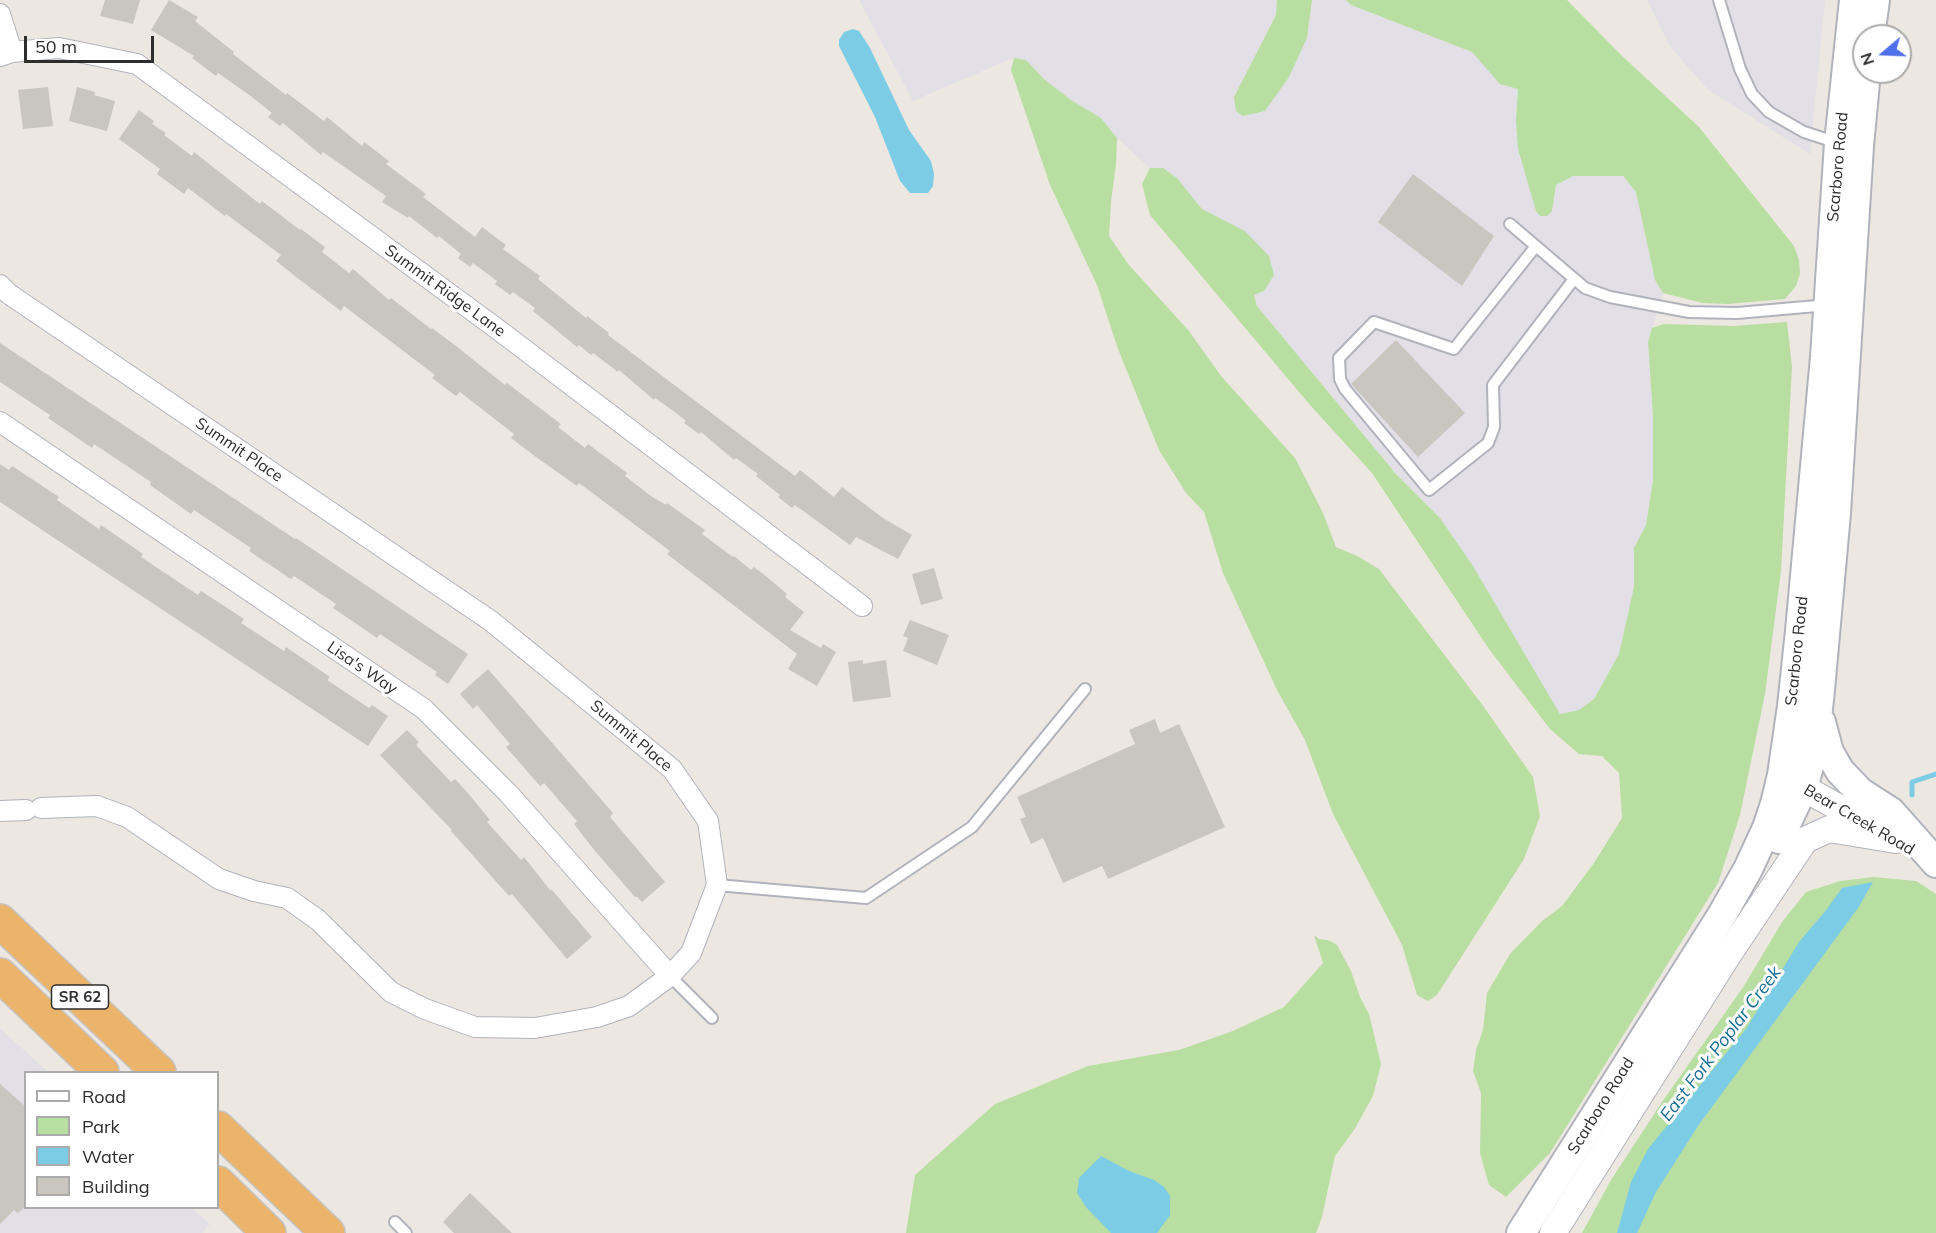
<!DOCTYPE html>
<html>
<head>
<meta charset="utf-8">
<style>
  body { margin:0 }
  #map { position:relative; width:1936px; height:1233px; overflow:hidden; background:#ede7e1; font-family:Mulish,sans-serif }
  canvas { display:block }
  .legend { position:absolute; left:24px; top:1071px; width:195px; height:138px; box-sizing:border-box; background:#fff; border:2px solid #ababab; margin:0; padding:8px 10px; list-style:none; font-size:18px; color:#2d2d2d }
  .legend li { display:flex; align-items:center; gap:12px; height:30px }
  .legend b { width:30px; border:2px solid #ababab }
  .north { position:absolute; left:1852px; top:24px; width:60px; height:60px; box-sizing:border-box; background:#fff; border:2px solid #ababab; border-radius:50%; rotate:251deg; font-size:16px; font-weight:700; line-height:24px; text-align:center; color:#2d2d2d }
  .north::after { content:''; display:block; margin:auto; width:21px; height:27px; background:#4f70eb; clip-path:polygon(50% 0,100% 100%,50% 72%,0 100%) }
  .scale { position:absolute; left:24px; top:36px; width:130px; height:27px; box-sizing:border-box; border:3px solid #2d2d2d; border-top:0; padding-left:8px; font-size:18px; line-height:21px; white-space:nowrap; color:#2d2d2d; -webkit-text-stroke:4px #fff; paint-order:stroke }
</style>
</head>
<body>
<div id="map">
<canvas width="1936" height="1233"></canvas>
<ul class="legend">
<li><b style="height:8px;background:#fff"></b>Road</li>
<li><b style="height:16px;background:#b8dea2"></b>Park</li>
<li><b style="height:16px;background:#7dcce5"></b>Water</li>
<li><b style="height:16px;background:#c9c5bf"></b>Building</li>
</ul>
<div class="north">N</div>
<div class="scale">50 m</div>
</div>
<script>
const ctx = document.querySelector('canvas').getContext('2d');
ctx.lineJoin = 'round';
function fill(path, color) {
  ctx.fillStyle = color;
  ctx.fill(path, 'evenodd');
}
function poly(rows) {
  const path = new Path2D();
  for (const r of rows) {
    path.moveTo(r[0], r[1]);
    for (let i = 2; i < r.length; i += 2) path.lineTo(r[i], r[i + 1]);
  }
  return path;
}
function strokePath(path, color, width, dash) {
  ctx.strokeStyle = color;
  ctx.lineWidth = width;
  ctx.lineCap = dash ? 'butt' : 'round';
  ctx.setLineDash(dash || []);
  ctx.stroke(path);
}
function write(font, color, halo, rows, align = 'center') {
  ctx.font = font + ' Mulish,sans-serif';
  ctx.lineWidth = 6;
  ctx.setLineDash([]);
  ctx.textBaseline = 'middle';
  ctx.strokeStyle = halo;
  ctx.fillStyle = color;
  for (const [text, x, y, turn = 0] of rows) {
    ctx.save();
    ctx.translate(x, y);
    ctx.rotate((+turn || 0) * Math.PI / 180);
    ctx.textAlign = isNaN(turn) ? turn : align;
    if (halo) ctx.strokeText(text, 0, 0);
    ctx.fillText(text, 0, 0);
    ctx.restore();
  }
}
fill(poly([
  [859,0,1277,0,1276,15,1234,97,1243,116,1265,111,1307,38,1312,0,1346,0,1351,5,1472,52,1518,89,1516,120,1536,211,1552,211,1556,185,1573,176,1623,176,1636,191,1655,280,1663,293,1648,342,1653,416,1653,480,1646,525,1634,548,1634,587,1619,654,1594,699,1579,710,1560,714,1473,566,1440,518,1396,474,1257,306,1245,231,1202,209,1177,178,1163,168,1150,168,1117,138,1101,118,1071,100,1044,79,1026,60,1013,58,913,101],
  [1647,0,1825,0,1810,154,1707,89,1669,45],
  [0,1028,48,1072,26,1072,26,1208,192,1208,210,1224,202,1233,0,1233]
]), '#e2e0e6');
fill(poly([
  [1277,0,1312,0,1307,38,1289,77,1265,111,1243,116,1236,111,1234,97,1276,15],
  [1346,0,1567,0,1621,55,1699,127,1794,246,1799,260,1800,274,1796,286,1785,299,1728,304,1703,303,1663,293,1655,280,1636,192,1623,176,1573,176,1556,185,1552,211,1547,216,1540,216,1536,211,1518,149,1516,120,1518,89,1500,84,1472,52,1351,5],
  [1014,58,1026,60,1044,79,1071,100,1101,118,1117,138,1116,164,1111,202,1109,236,1129,265,1189,331,1221,376,1295,458,1323,513,1336,547,1357,556,1379,569,1481,703,1533,777,1540,816,1524,859,1437,995,1428,1001,1417,995,1402,945,1333,814,1305,740,1277,690,1223,573,1204,512,1186,493,1159,450,1118,349,1097,285,1050,185,1011,70],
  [1150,168,1163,168,1177,178,1202,209,1245,231,1269,256,1274,275,1264,291,1254,295,1257,306,1396,474,1440,518,1473,566,1560,714,1579,710,1594,699,1619,654,1634,587,1634,548,1646,525,1653,480,1653,416,1648,342,1652,328,1664,324,1733,326,1787,322,1792,367,1781,571,1765,694,1740,815,1718,883,1550,1153,1506,1197,1489,1185,1480,1153,1481,1093,1473,1071,1476,1050,1483,1030,1487,993,1510,954,1542,921,1562,906,1594,863,1622,818,1619,773,1602,756,1579,754,1550,729,1489,649,1372,473,1310,405,1150,215,1142,184],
  [1874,877,1916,881,1936,894,1936,1233,1582,1233,1611,1180,1662,1102,1744,986,1782,922,1806,892,1840,881],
  [1314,935,1319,939,1328,940,1337,945,1351,971,1360,997,1369,1014,1381,1064,1373,1096,1354,1130,1335,1156,1322,1217,1316,1233,906,1233,915,1175,995,1104,1088,1066,1179,1050,1233,1031,1284,1007,1323,963]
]), '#b8dea2');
fill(poly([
  [853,29,859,31,870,48,909,130,931,161,934,174,933,186,928,193,910,193,900,181,875,117,839,46,839,40,844,32],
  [1873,882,1858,908,1698,1126,1656,1192,1637,1233,1617,1233,1631,1182,1648,1149,1746,1029,1799,942,1827,909,1842,888],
  [1101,1156,1129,1171,1154,1180,1164,1187,1170,1196,1170,1215,1157,1233,1111,1233,1086,1207,1077,1193,1079,1178]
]), '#7dcce5');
strokePath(poly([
  [1912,795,1912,782,1936,774]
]), '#7dcce5', 5);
fill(poly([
  [105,0,140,0,133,24,100,16],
  [169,0,198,17,195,21,234,52,233,54,286,95,287,93,324,121,327,117,362,146,364,142,389,161,386,164,426,194,423,197,475,237,482,227,506,245,503,249,540,276,538,279,586,318,587,316,609,333,608,335,795,476,800,470,834,497,842,487,883,518,912,535,898,559,856,537,850,545,795,505,792,508,778,497,780,495,756,476,758,474,736,458,734,460,701,432,699,434,684,423,686,421,676,413,655,398,654,400,619,370,618,372,593,353,591,355,579,345,577,347,533,311,535,308,513,292,510,295,495,284,497,281,473,263,470,267,458,258,461,254,439,236,437,238,409,216,408,218,382,202,386,196,323,152,321,155,283,123,280,126,268,117,272,113,248,94,218,73,216,76,192,58,194,56,151,30],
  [48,87,53,126,23,129,18,90],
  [77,87,95,92,94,95,115,101,107,131,69,121],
  [139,110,154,121,152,124,166,133,164,135,192,156,194,152,260,204,262,201,300,230,301,229,325,247,322,252,349,273,353,269,389,300,391,298,431,329,432,328,456,346,505,385,507,383,561,424,558,427,585,448,588,444,627,473,625,476,651,496,666,505,667,503,705,530,702,534,733,557,734,556,751,570,754,567,767,577,787,594,785,597,804,612,790,630,821,648,823,644,836,652,817,686,788,669,797,654,667,554,670,551,579,483,577,486,536,457,511,438,514,434,460,392,456,396,432,378,435,375,344,306,341,311,300,280,276,261,281,255,226,214,225,216,188,188,184,194,157,174,160,169,119,139],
  [1413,174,1494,236,1462,286,1378,222],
  [1396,340,1465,413,1418,457,1351,384],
  [0,343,295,539,296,538,468,654,448,684,435,675,437,672,380,634,377,638,333,608,336,604,294,576,291,579,249,551,251,548,194,510,191,514,150,485,151,482,94,444,92,448,48,418,50,415,0,382],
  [0,464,9,470,12,466,44,487,59,497,57,500,99,529,101,525,143,554,141,557,198,595,201,591,229,609,244,619,241,623,284,651,286,647,330,677,327,680,369,708,372,705,388,716,368,746,0,502],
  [934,568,943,599,921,605,912,574],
  [910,620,949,635,937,665,903,651,908,638,903,636],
  [863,660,863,664,886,660,891,697,853,702,848,662],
  [488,669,613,813,610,817,665,882,642,902,637,897,635,897,595,851,574,824,577,821,544,783,540,786,506,747,510,744,477,705,473,709,460,694],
  [1155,719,1160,733,1179,724,1225,827,1108,879,1102,866,1063,883,1043,838,1031,844,1020,819,1026,817,1017,797,1135,744,1129,730],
  [407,730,419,742,416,745,451,782,455,779,468,793,490,820,487,822,521,860,524,857,550,890,552,890,592,937,567,959,512,894,509,896,451,831,452,830,380,755],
  [0,1084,26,1107,26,1206,18,1213,14,1210,0,1224],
  [470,1193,512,1233,454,1233,443,1222]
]), '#c9c5bf');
const service = poly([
  [1719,0,1740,69,1752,94,1769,112,1804,132,1838,143],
  [1510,224,1585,288,1610,297,1689,312,1737,313,1828,305],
  [1536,246,1454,349,1374,322,1339,358,1340,379,1345,389,1429,490,1488,443,1494,427,1493,385,1574,279],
  [717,885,866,898,972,827,1085,689],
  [670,976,712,1018],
  [395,1222,406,1233]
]);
const minor = poly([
  [0,14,12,52],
  [0,56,12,52,59,48,137,64,500,331,862,606],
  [0,285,9,294,491,621,672,769,708,821,717,885,691,953,670,976,629,1006,597,1017,535,1028,475,1027,425,1009,391,992,318,920,287,898,254,891,219,879,127,817,97,806,41,808],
  [0,422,424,709,508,793,670,976],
  [0,811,26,810]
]);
const tertiary = poly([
  [1786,778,1882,832],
  [1553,1233,1728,955,1805,840,1829,829,1896,840]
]);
const secondary = poly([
  [1870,36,1875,0],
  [1821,722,1829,752,1840,771,1860,792,1891,812,1936,863],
  [1779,839,1803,788,1809,766,1814,746,1820,690,1836,513,1859,146,1866,72],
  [1521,1233,1722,915,1748,869,1767,828,1775,804,1782,775,1792,706,1800,631,1825,357,1839,143,1854,0]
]);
const trunk = poly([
  [0,921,159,1072],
  [0,975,102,1072],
  [218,1128,328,1233],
  [218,1183,269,1233]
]);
strokePath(service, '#b1b3bc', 14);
strokePath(minor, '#b1b3bc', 22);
strokePath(tertiary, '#b1b3bc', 28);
strokePath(secondary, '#b1b3bc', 32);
strokePath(trunk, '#c4c4c4', 36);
strokePath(service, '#fff', 10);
strokePath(minor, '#fff', 20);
strokePath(tertiary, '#fff', 26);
strokePath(secondary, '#fff', 28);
strokePath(trunk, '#ebb46a', 33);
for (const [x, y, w] of [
  [80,997,57]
]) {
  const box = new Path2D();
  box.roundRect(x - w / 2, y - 12, w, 24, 4.5);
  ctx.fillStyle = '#fff';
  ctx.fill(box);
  strokePath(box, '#2d2d2d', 1.5);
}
write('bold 15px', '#2d2d2d', null, [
  ["SR 62",80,997]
]);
write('16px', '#2d2d2d', '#fff', [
  ["Scarboro Road",1838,167,-85],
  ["Summit Ridge Lane",445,291,36],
  ["Summit Place",239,450,34],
  ["Scarboro Road",1797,651,-84],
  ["Lisa's Way",362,668,34],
  ["Summit Place",631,736,40],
  ["Bear Creek Road",1859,820,30],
  ["Scarboro Road",1601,1106,-58]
]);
write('italic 18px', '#196d94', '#fff', [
  ["East Fork Poplar Creek",1721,1044,-53]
]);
</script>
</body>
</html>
